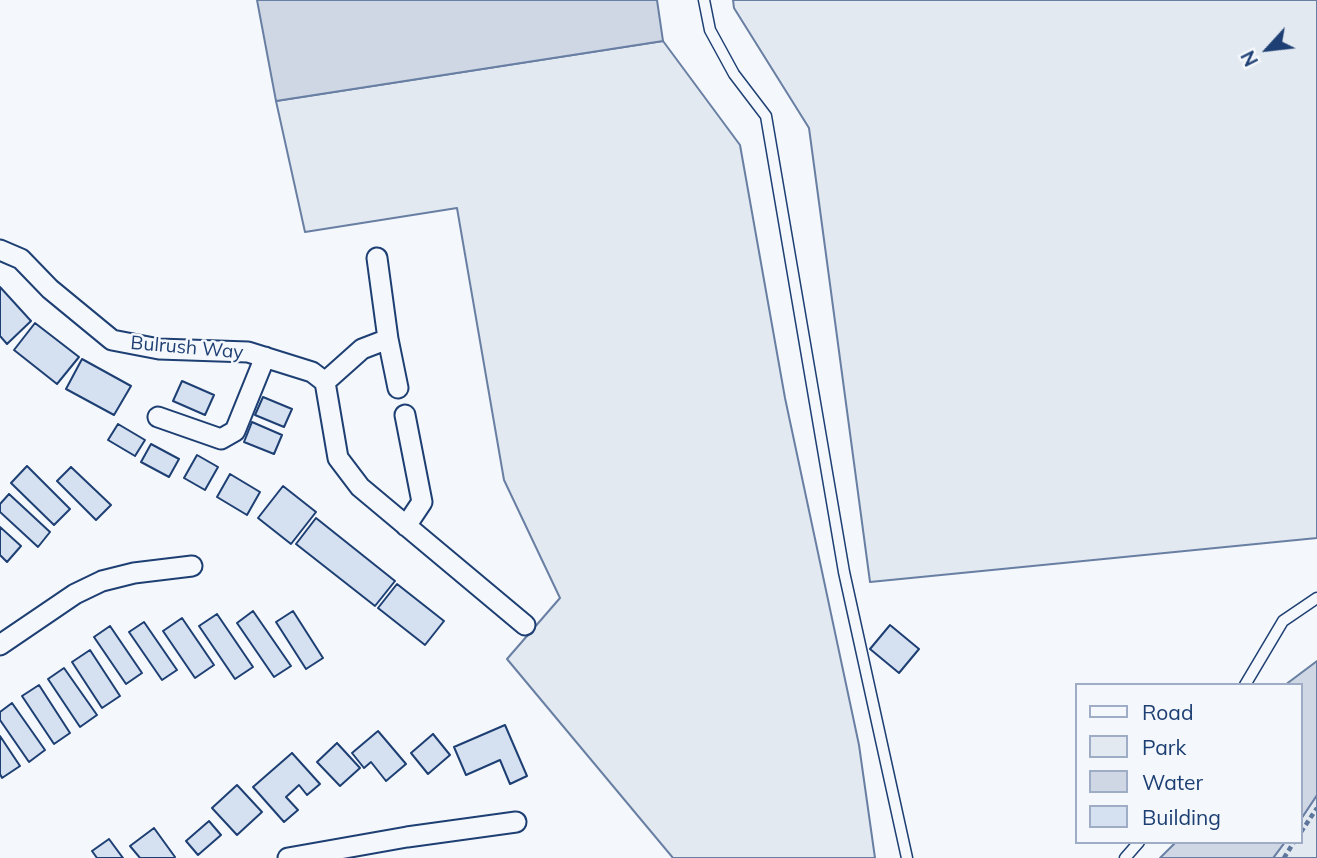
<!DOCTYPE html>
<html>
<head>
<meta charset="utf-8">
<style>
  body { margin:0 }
  #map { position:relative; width:1317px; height:858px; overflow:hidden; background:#f4f7fb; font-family:Mulish,sans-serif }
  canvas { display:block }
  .legend { position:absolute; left:1075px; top:683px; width:228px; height:161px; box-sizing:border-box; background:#f4f7fb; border:2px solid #9eadc5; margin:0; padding:9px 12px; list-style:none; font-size:21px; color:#1d3f73 }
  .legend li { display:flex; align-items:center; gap:14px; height:35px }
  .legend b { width:35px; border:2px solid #9eadc5 }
  .north { position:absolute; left:1233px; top:14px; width:70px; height:70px; -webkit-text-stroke:5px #f4f7fb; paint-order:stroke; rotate:243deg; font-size:19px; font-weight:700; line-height:28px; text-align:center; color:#1d3f73 }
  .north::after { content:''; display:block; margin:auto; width:24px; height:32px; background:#1d3f73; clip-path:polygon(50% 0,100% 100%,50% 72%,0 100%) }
</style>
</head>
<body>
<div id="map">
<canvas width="1317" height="858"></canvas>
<ul class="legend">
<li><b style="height:9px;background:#f4f7fb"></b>Road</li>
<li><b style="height:19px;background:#e3e9f0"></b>Park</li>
<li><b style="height:19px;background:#cfd7e4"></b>Water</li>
<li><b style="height:19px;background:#d5e0f0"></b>Building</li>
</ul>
<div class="north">N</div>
</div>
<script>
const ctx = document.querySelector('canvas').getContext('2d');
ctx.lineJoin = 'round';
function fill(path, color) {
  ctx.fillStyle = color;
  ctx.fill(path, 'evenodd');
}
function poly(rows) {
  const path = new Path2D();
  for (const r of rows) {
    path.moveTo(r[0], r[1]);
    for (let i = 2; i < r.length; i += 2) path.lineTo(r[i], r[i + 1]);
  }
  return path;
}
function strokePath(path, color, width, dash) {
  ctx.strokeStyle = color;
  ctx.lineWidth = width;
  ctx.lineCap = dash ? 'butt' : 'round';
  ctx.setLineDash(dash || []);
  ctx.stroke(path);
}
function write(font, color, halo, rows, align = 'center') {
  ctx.font = font + ' Mulish,sans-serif';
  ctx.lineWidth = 5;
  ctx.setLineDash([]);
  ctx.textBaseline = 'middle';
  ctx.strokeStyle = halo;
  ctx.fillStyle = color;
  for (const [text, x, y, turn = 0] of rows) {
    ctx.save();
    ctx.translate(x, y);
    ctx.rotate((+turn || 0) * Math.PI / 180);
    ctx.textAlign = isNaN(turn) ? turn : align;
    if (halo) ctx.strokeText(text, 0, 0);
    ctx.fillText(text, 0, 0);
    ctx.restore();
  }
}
const green = poly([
  [733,0,1317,0,1317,538,870,582,809,128,734,8,733,0],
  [663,41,740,145,785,398,859,745,875,858,673,858,507,659,560,598,504,480,457,208,305,232,276,101,663,41],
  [1317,795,1317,858,1273,858,1285,842,1301,842,1301,819,1317,795]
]);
fill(green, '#e3e9f0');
strokePath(green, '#687fa3', 2);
const water = poly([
  [257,0,657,0,663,41,276,101,257,0],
  [1317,661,1317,795,1301,819,1301,685,1285,685,1317,661],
  [1176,842,1285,842,1273,858,1160,858,1176,842]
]);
fill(water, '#cfd7e4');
strokePath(water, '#687fa3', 2);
const building = poly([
  [0,287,31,321,7,344,0,336,0,287],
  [35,323,79,357,57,384,14,350,35,323],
  [82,359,131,386,114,415,66,389,82,359],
  [182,381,214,395,205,415,173,401,182,381],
  [263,397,292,409,284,427,255,415,263,397],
  [252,422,282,435,274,454,244,442,252,422],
  [118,424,145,440,135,456,108,440,118,424],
  [151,444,179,459,169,477,141,462,151,444],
  [197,455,218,467,205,490,184,478,197,455],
  [27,466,70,509,54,525,11,483,27,466],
  [71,467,111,505,96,520,57,481,71,467],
  [230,474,260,492,247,515,217,497,230,474],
  [283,486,316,512,291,544,258,518,283,486],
  [9,494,50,532,38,547,0,512,0,504,9,494],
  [316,518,395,581,375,606,296,544,316,518],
  [0,527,21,546,7,562,0,555,0,527],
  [397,584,444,621,425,645,378,608,397,584],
  [253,611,291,666,274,677,237,623,253,611],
  [293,611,323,658,306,669,276,622,293,611],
  [217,614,253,667,235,679,199,626,217,614],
  [182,618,214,665,195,678,163,631,182,618],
  [144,622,177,670,162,680,129,632,144,622],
  [890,625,919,649,899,673,870,649,890,625],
  [110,626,142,673,126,684,94,637,110,626],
  [90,650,120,696,102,708,72,662,90,650],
  [64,668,97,715,80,727,48,679,64,668],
  [39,685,70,733,54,744,22,696,39,685],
  [12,703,45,750,29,762,0,720,0,712,12,703],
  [505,725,527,776,510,784,500,760,466,775,454,747,505,725],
  [378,731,406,764,386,781,371,762,364,768,352,753,378,731],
  [433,734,450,755,428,774,411,753,433,734],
  [0,736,20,766,2,778,0,774,0,736],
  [337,743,360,768,340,786,317,762,337,743],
  [292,753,320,784,307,795,299,785,286,797,298,810,284,822,253,787,292,753],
  [237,785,262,812,237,835,212,808,237,785],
  [209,821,221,835,198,855,186,841,209,821],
  [154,828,175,857,174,858,140,858,130,846,154,828],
  [109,839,123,858,97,858,92,851,109,839]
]);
fill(building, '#d5e0f0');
strokePath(building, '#1d3f73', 2);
const lane = poly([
  [704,0,710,30,734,74,766,116,844,572,907,858],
  [1245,685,1283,621,1317,598],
  [1125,858,1139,842]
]);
const street = poly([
  [0,250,21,259,50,289,112,340,159,349,248,352,312,372,325,382,338,458,360,487,525,625],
  [377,258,388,339,398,388],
  [325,382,362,349,388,339],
  [405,415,422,502,406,526],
  [158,417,221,439,235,431,265,357],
  [0,645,75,594,102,581,134,573,192,566],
  [288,858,407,837,516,822]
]);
strokePath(lane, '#1d3f73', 13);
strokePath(street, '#1d3f73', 23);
strokePath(poly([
  [1301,832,1317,808],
  [1284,858,1294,842]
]), '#5e769c', 4.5, [5, 3.5]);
strokePath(lane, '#f4f7fb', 10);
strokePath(street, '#f4f7fb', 19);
write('19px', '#1d3f73', '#f4f7fb', [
  ["Bulrush Way",187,348,5]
]);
</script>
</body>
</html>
